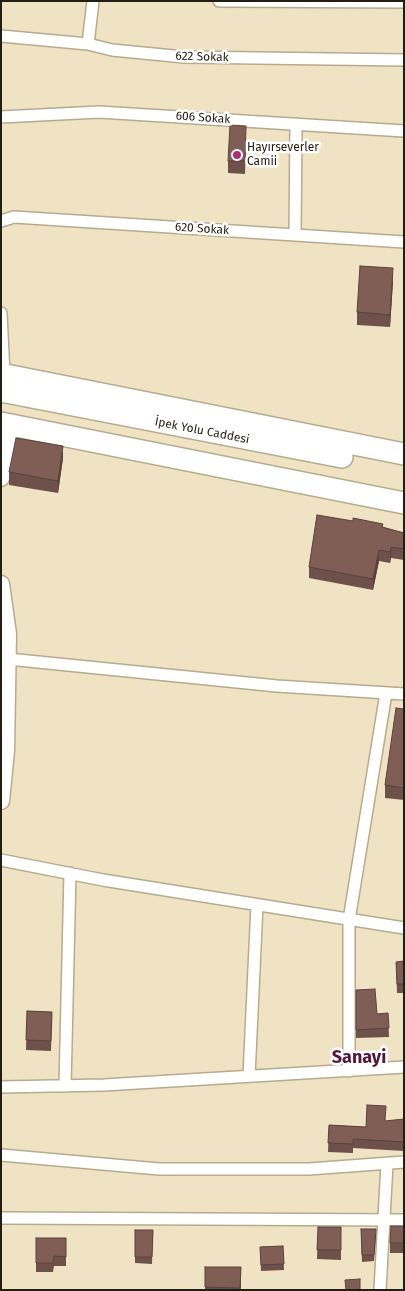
<!DOCTYPE html>
<html>
<head>
<meta charset="utf-8">
<style>
  body { margin:0 }
  #map { position:relative; width:405px; height:1291px; overflow:hidden; background:#efe3c3; font-family:"Fira Sans",sans-serif }
  canvas { display:block }
  .frame { position:absolute; inset:0; border:2px solid #231e13; pointer-events:none }
</style>
</head>
<body>
<div id="map">
<canvas width="405" height="1291"></canvas>
<div class="frame"></div>
</div>
<script>
const ctx = document.querySelector('canvas').getContext('2d');
ctx.lineJoin = 'round';
function poly(rows) {
  const path = new Path2D();
  for (const r of rows) {
    path.moveTo(r[0], r[1]);
    for (let i = 2; i < r.length; i += 2) path.lineTo(r[i], r[i + 1]);
  }
  return path;
}
function strokePath(path, color, width, dash) {
  ctx.strokeStyle = color;
  ctx.lineWidth = width;
  ctx.lineCap = dash ? 'butt' : 'round';
  ctx.setLineDash(dash || []);
  ctx.stroke(path);
}
function fill(path, color) {
  ctx.fillStyle = color;
  ctx.fill(path, 'evenodd');
}
function write(font, color, halo, rows, align = 'center') {
  ctx.font = font + ' "Fira Sans",sans-serif';
  ctx.lineWidth = 5;
  ctx.setLineDash([]);
  ctx.textBaseline = 'middle';
  ctx.strokeStyle = halo;
  ctx.fillStyle = color;
  for (const [text, x, y, turn = 0] of rows) {
    ctx.save();
    ctx.translate(x, y);
    ctx.rotate((+turn || 0) * Math.PI / 180);
    ctx.textAlign = isNaN(turn) ? turn : align;
    if (halo) ctx.strokeText(text, 0, 0);
    ctx.fillText(text, 0, 0);
    ctx.restore();
  }
}
const street = poly([
  [219,1,404,2],
  [1,36,88,44,112,50,184,57,404,60],
  [88,44,93,1],
  [1,117,99,112,404,131],
  [1,221,14,217,404,242],
  [295,235,296,124],
  [1,313,4,375],
  [8,659,277,686,404,694],
  [1,860,103,880,404,928],
  [349,1071,349,920,386,693],
  [249,1076,257,905],
  [65,1086,70,873],
  [1,1087,104,1085,404,1067],
  [1,1155,159,1169,309,1169,404,1162],
  [1,1218,404,1220],
  [380,1290,387,1164]
]);
const secondary = poly([
  [1,478,11,425],
  [1,584,8,634,6,751,1,801]
]);
const highway = poly([
  [1,374,404,454],
  [1,391,342,457],
  [1,423,404,503]
]);
strokePath(street, '#b6ab8d', 14);
strokePath(secondary, '#b6ab8d', 19);
strokePath(highway, '#b6ab8d', 24);
strokePath(street, '#fff', 11);
strokePath(secondary, '#fff', 16);
strokePath(highway, '#fff', 21);
fill(poly([
  [246,138,245,174,228,173,228,161],
  [393,281,390,327,357,325,357,312],
  [63,458,58,493,9,485,9,472],
  [383,527,404,533,404,560,391,558,390,563,379,561,373,590,309,578,309,567],
  [404,709,404,800,385,798,385,785],
  [404,961,404,993,397,993,396,962],
  [356,990,377,1014,388,1013,389,1037,356,1038],
  [27,1011,52,1012,51,1051,26,1050],
  [404,1119,404,1151,353,1148,353,1153,328,1152,329,1125,366,1127],
  [404,1226,404,1253,390,1253,390,1243],
  [318,1227,341,1227,341,1260,317,1259],
  [361,1229,376,1235,374,1261,362,1262],
  [135,1230,153,1230,152,1264,135,1263],
  [36,1238,66,1238,66,1266,54,1266,53,1272,36,1272],
  [283,1246,284,1270,261,1271,260,1247],
  [205,1267,241,1267,241,1290,205,1290]
]), '#6e514a');
fill(poly([
  [393,268,393,281,390,327,390,315],
  [63,446,63,458,58,493,58,481],
  [391,547,391,558,390,563,390,552],
  [379,550,379,561,373,590,373,579]
]), '#5a423c');
const building = poly([
  [230,125,246,126,245,161,228,161,230,125],
  [360,266,393,268,390,315,357,312,360,266],
  [16,438,63,446,58,481,9,472,16,438],
  [317,515,353,521,353,518,383,524,382,527,404,533,404,549,391,547,390,552,379,550,373,579,309,567,317,515],
  [396,708,404,709,404,788,385,785,396,708],
  [404,961,404,984,397,984,396,962,404,961],
  [375,989,377,1014,388,1013,389,1028,356,1030,356,990,375,989],
  [27,1011,52,1012,51,1041,26,1040,27,1011],
  [367,1105,386,1106,385,1121,404,1119,404,1142,353,1139,353,1144,328,1143,329,1125,366,1127,367,1105],
  [391,1226,404,1226,404,1243,390,1243,391,1226],
  [318,1227,341,1227,341,1250,317,1250,318,1227],
  [361,1229,376,1229,374,1255,362,1255,361,1229],
  [135,1230,153,1230,152,1257,135,1257,135,1230],
  [36,1238,66,1238,66,1257,54,1256,53,1263,36,1263,36,1238],
  [283,1246,284,1264,261,1265,260,1247,283,1246],
  [205,1267,241,1267,240,1288,205,1287,205,1267],
  [360,1279,360,1290,346,1290,345,1280,360,1279]
]);
fill(building, '#805e56');
strokePath(building, '#5a423c', 1);
for (const [x, y, r, color] of [
  [237,155,5,"#ae2b75"]
]) {
  const dot = new Path2D();
  dot.arc(x, y, r, 0, 2 * Math.PI);
  ctx.fillStyle = color;
  ctx.fill(dot);
  strokePath(dot, '#fff', 2);
}
write('12px', '#231e13', '#fff', [
  ["622 Sokak",202,57,2],
  ["606 Sokak",203,118,4],
  ["620 Sokak",202,229,4],
  ["İpek Yolu Caddesi",202,431,11]
]);
write('12px', '#231e13', '#fff', [
  ["Hayırseverler",247,148],
  ["Camii",247,162]
], 'left');
write('bold 18px', '#551739', '#fff', [
  ["Sanayi",359,1058]
]);
</script>
</body>
</html>
